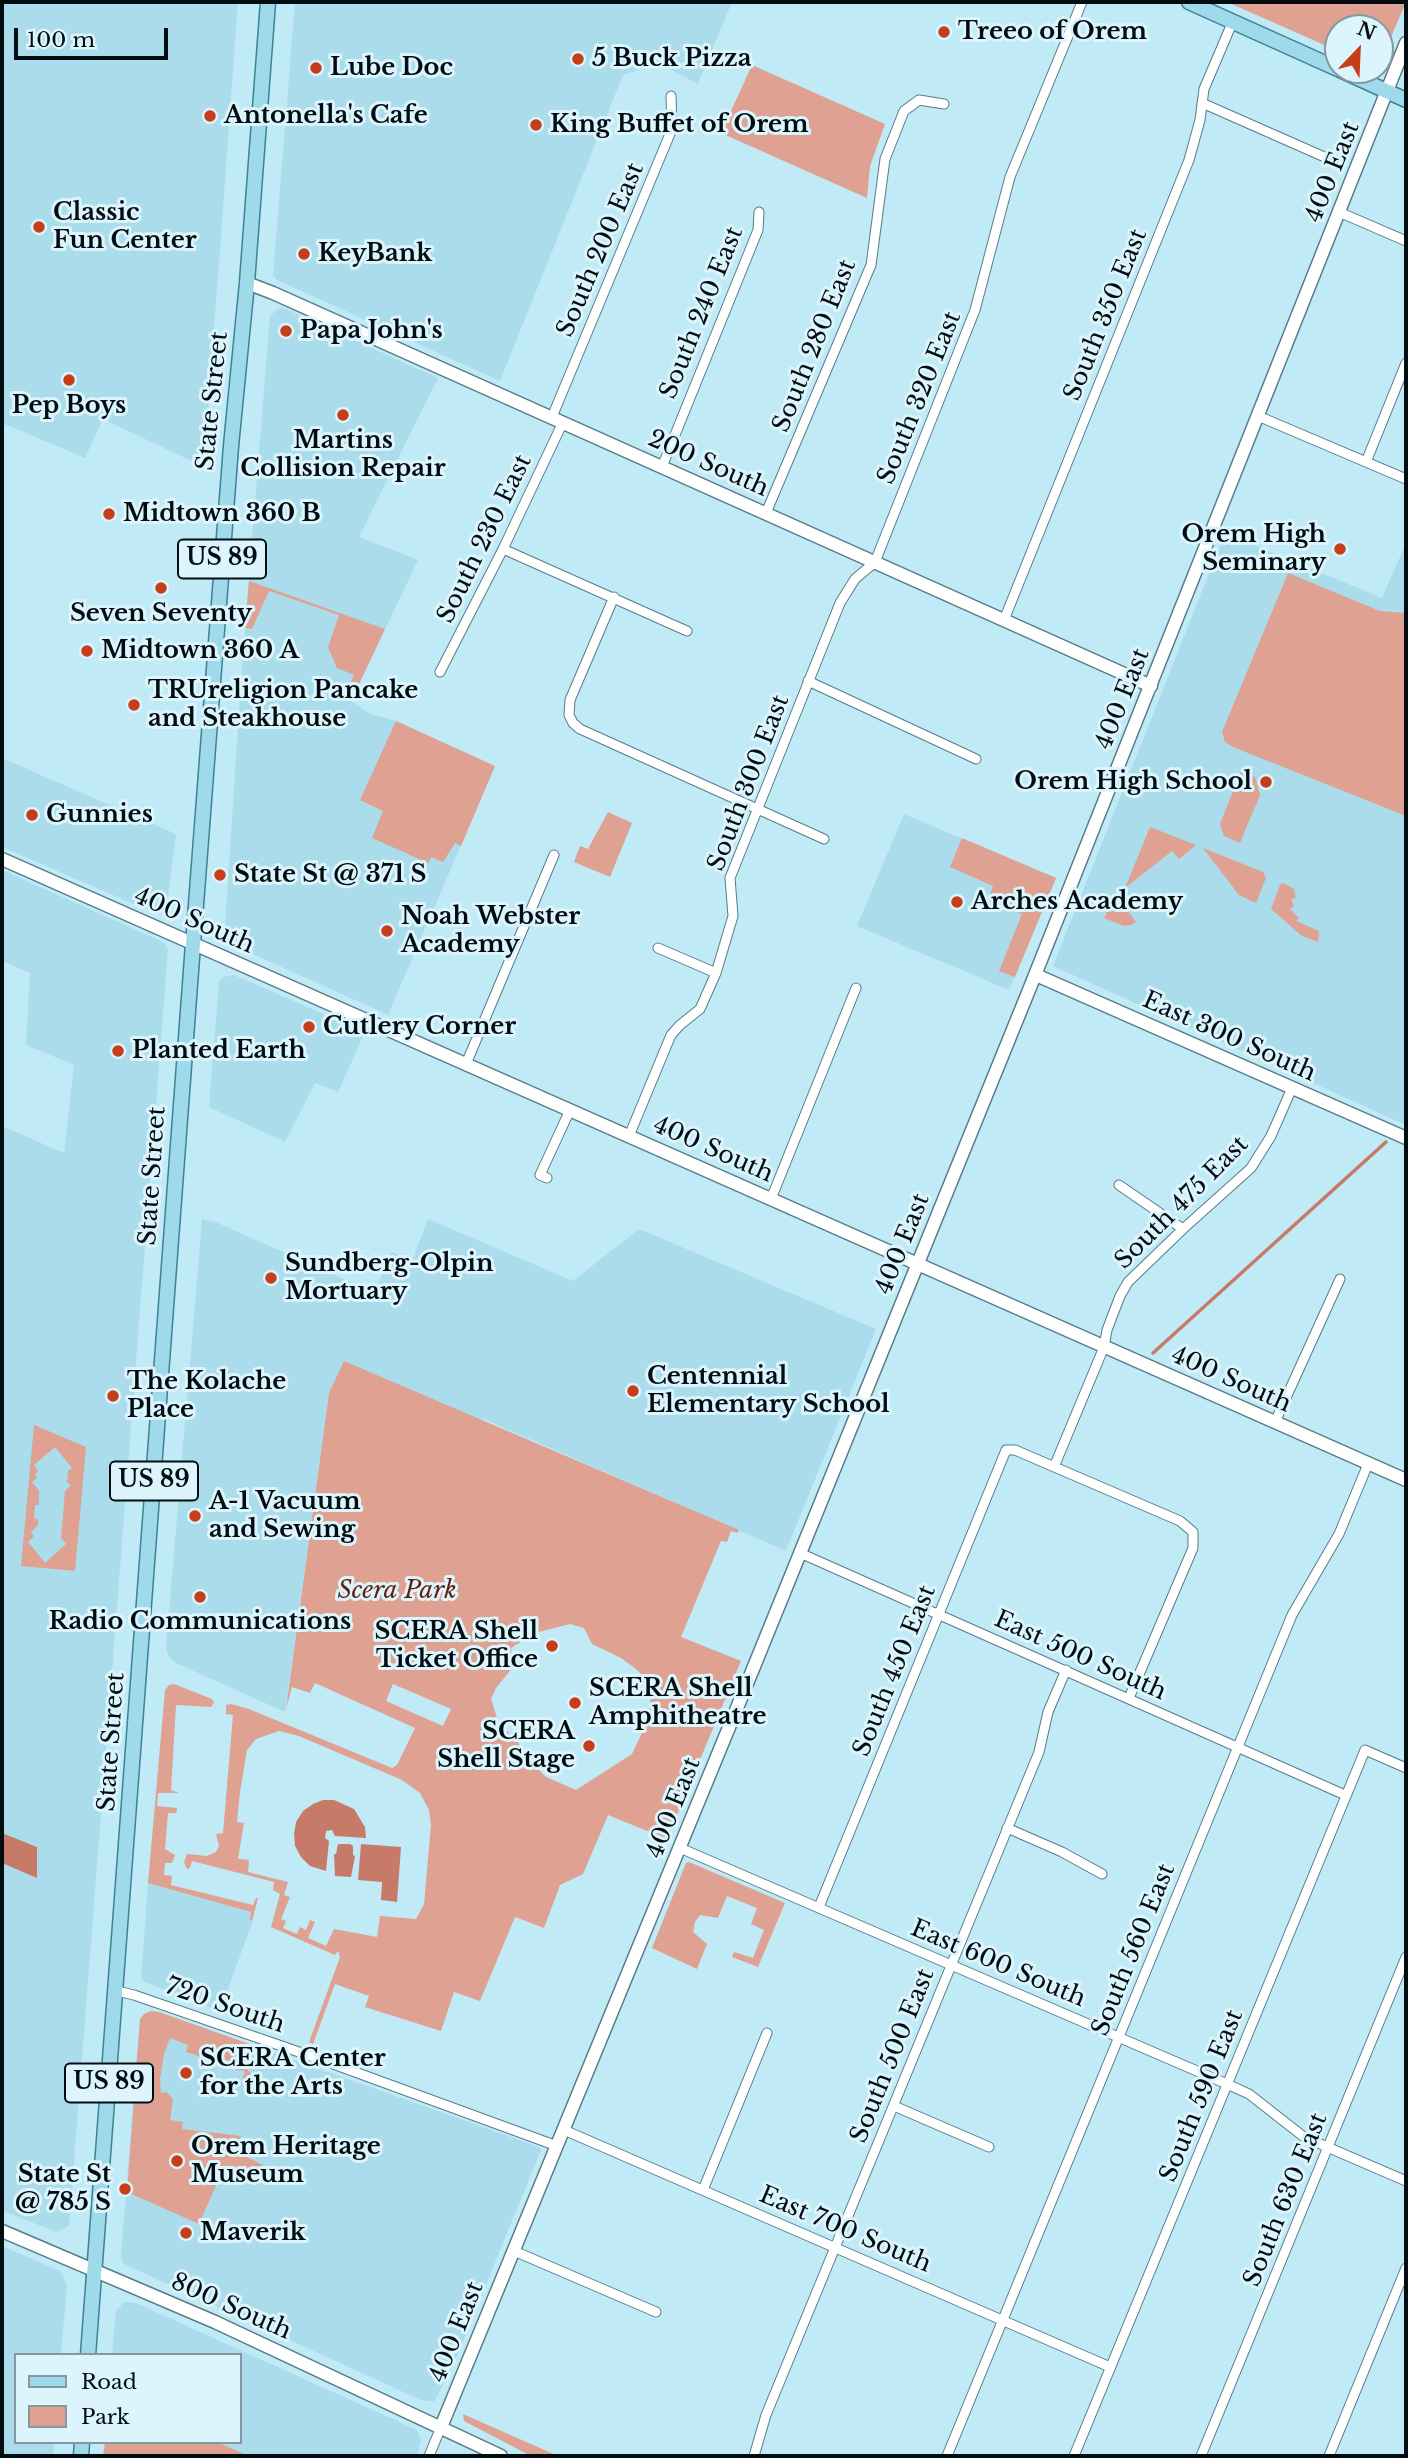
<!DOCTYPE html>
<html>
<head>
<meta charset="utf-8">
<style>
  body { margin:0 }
  #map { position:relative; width:1408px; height:2458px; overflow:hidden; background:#c1eaf7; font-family:"Libre Baskerville",serif }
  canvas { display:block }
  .frame { position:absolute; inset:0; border:4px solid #020d12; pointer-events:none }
  .legend { position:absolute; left:14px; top:2353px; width:228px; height:91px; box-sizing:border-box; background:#dcf4fc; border:2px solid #85989e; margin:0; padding:9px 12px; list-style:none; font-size:21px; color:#020d12 }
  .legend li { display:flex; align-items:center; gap:14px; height:35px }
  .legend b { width:35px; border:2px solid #85989e }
  .north { position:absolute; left:1324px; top:14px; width:70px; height:70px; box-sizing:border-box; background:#dcf4fc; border:2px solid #85989e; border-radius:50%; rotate:23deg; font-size:19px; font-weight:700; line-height:28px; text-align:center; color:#020d12 }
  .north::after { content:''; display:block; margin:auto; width:24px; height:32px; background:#c63d19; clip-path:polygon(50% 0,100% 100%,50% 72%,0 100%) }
  .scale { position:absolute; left:14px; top:28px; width:154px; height:32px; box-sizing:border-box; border:4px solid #020d12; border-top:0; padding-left:9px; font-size:21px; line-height:24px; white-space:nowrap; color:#020d12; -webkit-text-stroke:5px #dcf4fc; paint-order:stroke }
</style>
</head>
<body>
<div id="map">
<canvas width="1408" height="2458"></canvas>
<div class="frame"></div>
<ul class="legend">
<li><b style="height:9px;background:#9fdaeb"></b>Road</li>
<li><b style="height:19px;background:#dfa191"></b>Park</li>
</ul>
<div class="north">N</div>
<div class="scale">100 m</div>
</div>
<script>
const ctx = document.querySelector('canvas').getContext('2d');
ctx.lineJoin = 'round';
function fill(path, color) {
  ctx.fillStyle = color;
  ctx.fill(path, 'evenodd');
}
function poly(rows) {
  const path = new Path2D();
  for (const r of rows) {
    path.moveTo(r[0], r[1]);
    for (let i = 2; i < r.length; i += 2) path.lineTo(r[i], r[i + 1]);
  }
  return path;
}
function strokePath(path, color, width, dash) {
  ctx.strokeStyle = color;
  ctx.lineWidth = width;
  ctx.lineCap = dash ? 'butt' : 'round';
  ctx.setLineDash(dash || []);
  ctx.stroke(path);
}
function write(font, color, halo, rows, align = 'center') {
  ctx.font = font + ' "Libre Baskerville",serif';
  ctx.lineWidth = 6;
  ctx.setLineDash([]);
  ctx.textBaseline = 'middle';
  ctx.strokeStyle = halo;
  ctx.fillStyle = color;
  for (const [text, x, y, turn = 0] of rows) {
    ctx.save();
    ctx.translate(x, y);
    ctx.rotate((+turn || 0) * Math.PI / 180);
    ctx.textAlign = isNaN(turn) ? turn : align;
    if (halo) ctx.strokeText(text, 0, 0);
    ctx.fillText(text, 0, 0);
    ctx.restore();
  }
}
fill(poly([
  [2,2,238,2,204,467,103,419,85,458,2,423],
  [295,2,732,2,698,84,658,63,623,75,500,381,277,280,273,276],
  [279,308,286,309,438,378,359,537,418,560,351,701,370,714,396,721,495,766,388,1015,224,941,243,652,270,316],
  [1225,533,1382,598,1406,543,1406,1125,1053,966],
  [2,758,176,834,167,905,162,913,157,914,2,847],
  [904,814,1056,878,1009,990,857,926],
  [2,870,163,942,168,949,69,2226,57,2232,2,2211,2,1863,37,1847,2,1833,2,1126,64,1153,74,1065,26,1045,30,973,2,961],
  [234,975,365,1032,338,1092,315,1083,285,1142,209,1107,219,981,224,977],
  [202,1219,218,1223,375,1293,391,1252,412,1261,428,1219,573,1281,639,1229,876,1329,786,1551,486,1420,329,1394,285,1712,176,1663,169,1657,166,1648],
  [148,1883,252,1912,253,1920,220,2011,144,1982,141,1977],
  [151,2011,159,2012,539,2147,541,2150,457,2356,435,2401,423,2401,126,2265,122,2261,121,2254,140,2019,144,2014],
  [2,2246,60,2271,67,2284,61,2355,16,2355,16,2442,54,2442,53,2456,2,2456],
  [124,2302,136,2303,417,2430,421,2440,417,2456,249,2456,217,2442,240,2442,240,2355,112,2355,116,2311]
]), '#abdcec');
fill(poly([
  [1227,2,1406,2,1380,63,1380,28,1338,28,1338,51],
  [752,65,885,124,870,166,867,198,721,133],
  [1288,573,1380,611,1406,613,1406,816,1233,747,1225,742,1222,732],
  [249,581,385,629,351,701,344,698,354,675,337,668,328,647,339,615,269,591,252,629,245,628],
  [396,721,495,766,461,846,455,843,443,862,431,857,428,863,372,838,383,811,360,800],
  [1241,771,1255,777,1260,795,1240,843,1224,836,1220,824],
  [608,812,632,823,610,877,574,862,580,846,588,849],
  [1150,827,1196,845,1179,859,1172,851,1125,888],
  [962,838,1056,878,1015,977,999,971,1022,914,988,900,993,886,950,867],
  [1203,848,1263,872,1266,878,1256,903,1239,895],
  [1283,883,1294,889,1296,898,1291,899,1294,906,1290,909,1299,918,1296,921,1319,931,1318,942,1302,936,1271,909,1280,885],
  [1116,895,1136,922,1131,925,1124,926,1104,918],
  [344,1361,739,1530,737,1533,731,1531,727,1542,721,1541,681,1637,741,1661,667,1839,608,1815,583,1874,560,1885,544,1928,515,1917,480,2001,454,1992,441,2031,365,2007,369,1996,335,1984,313,2044,309,2042,340,1957,338,1951,335,1955,271,1927,280,1894,273,1890,274,1882,192,1861,190,1868,187,1869,184,1862,187,1854,207,1856,216,1852,219,1846,216,1834,223,1833,233,1715,226,1714,226,1705,231,1704,249,1709,392,1768,397,1765,415,1728,315,1683,310,1693,292,1687,286,1709,329,1393],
  [570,1624,584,1628,592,1644,621,1658,636,1669,646,1679,651,1696,648,1720,632,1754,576,1790,546,1777,537,1768,517,1741,499,1724,491,1699,496,1688,513,1667,511,1648,535,1633],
  [393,1684,451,1709,443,1726,386,1701],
  [279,1731,299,1736,402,1780,420,1793,429,1810,431,1825,424,1904,416,1919,380,1916,377,1937,334,1929,326,1946,308,1938,315,1922,310,1920,306,1930,300,1927,297,1934,283,1928,286,1921,281,1919,290,1897,284,1895,288,1882,248,1872,249,1860,238,1859,244,1823,237,1822,240,1792,247,1750,256,1739],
  [34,1425,86,1447,75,1571,21,1566],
  [55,1447,72,1468,68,1471,67,1482,71,1485,65,1491,61,1538,66,1544,45,1563,28,1542,34,1536,31,1532,38,1525,38,1520,34,1518,35,1505,39,1505,39,1491,32,1482,37,1478,35,1475,38,1471,34,1465],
  [174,1684,212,1699,214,1703,211,1707,176,1705,171,1790,179,1793,158,1793,157,1806,177,1808,177,1810,176,1813,168,1813,165,1849,175,1855,172,1863,165,1863,164,1875,172,1876,171,1885,253,1905,256,1898,258,1898,252,1921,250,1920,251,1912,148,1883,165,1690,169,1685],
  [689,1862,785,1903,758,1967,732,1957,734,1952,753,1958,764,1930,751,1924,757,1908,727,1896,718,1918,700,1915,695,1922,693,1932,707,1944,697,1969,652,1948,686,1863],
  [151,2011,159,2012,255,2046,246,2068,250,2073,248,2085,241,2084,245,2071,236,2070,236,2064,216,2056,214,2061,186,2052,188,2045,170,2038,164,2054,160,2079,161,2093,167,2092,173,2099,170,2120,183,2122,182,2129,241,2136,235,2151,263,2165,257,2178,225,2165,199,2224,127,2192,140,2019,144,2014],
  [463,2414,558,2456,531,2456,464,2421],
  [105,2442,217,2442,249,2456,103,2456]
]), '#dfa191');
fill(poly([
  [323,1800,334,1800,354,1809,365,1827,366,1838,335,1836,332,1830,326,1831,325,1838,329,1841,326,1871,310,1866,301,1857,295,1846,294,1834,296,1822,303,1811,313,1804],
  [2,1833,37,1847,37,1878,2,1863],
  [338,1844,350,1844,353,1846,353,1855,355,1856,351,1877,335,1876,334,1854,336,1854],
  [361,1844,401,1847,397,1902,381,1900,382,1882,358,1880]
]), '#c77a67');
strokePath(poly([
  [1153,1353,1386,1142]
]), '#c77a67', 3.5);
const street = poly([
  [1202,103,1329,159],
  [1339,212,1406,241],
  [1258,416,1406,479],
  [552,417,672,129,671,96],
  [1366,462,1406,363],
  [662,467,758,230,759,212],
  [766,513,871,265,885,159,904,111,919,100,944,104],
  [503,549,687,631],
  [614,597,570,700,569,715,573,723,580,729,824,839],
  [1004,620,1189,160,1200,120,1204,89,1233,21],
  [440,672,503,549,563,422],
  [808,681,976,759],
  [658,948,716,973],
  [466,1064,554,855],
  [629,1136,671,1035,680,1025,700,1009,716,973,733,916,730,878,840,603,855,579,875,562,975,310,1010,177,1082,2],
  [547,1178,540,1175,570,1110],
  [1119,1185,1183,1229],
  [771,1199,856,988],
  [1275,1422,1340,1279],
  [1054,1467,1104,1347,1107,1330,1120,1296,1128,1282,1183,1229,1251,1168,1271,1136,1292,1088],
  [800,1553,1345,1795],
  [1007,1828,1062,1852,1102,1874],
  [680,1848,1227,2084,1249,2094,1304,2137,1406,2181],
  [819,1907,1006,1450,1015,1450,1180,1521,1193,1532,1193,1548,1129,1698],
  [117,1991,134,1995,325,2061,557,2146],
  [894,2106,989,2147],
  [564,2130,1110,2367],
  [703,2190,767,2033],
  [514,2251,656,2312],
  [429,2456,441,2427],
  [754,2456,766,2415,1039,1752,1048,1712,1066,1670],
  [947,2456,1292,1615,1339,1534,1368,1464],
  [1074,2456,1365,1750,1406,1768],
  [1201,2456,1406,1957],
  [1329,2456,1406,2268]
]);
const secondary = poly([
  [247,283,273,293,1151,686],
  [2,859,1406,1480],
  [1036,975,1406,1138],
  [2,2231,215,2322,501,2456],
  [441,2427,753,1669,1029,990,1406,43]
]);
const primary = poly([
  [1189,2,1338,69],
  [1340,70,1406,100],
  [88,2355,193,944,231,446,247,283,268,2],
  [81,2456,82,2442]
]);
strokePath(street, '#567c87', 11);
strokePath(secondary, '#567c87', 15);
strokePath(primary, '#3e8296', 17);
strokePath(street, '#fff', 9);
strokePath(secondary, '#fff', 12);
strokePath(primary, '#9fdaeb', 14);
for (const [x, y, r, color] of [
  [944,32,7,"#c63d19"],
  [578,59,7,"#c63d19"],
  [316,68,7,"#c63d19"],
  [210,116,7,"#c63d19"],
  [536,125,7,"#c63d19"],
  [39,227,7,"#c63d19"],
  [304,254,7,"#c63d19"],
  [286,331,7,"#c63d19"],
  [69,380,7,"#c63d19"],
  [343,415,7,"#c63d19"],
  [109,514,7,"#c63d19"],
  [1340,549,7,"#c63d19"],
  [161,588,7,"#c63d19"],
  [87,651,7,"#c63d19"],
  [134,705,7,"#c63d19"],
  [1266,782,7,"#c63d19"],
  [32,815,7,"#c63d19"],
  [220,875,7,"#c63d19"],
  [957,902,7,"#c63d19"],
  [387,931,7,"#c63d19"],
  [309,1027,7,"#c63d19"],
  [118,1051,7,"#c63d19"],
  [271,1278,7,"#c63d19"],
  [633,1391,7,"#c63d19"],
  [113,1396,7,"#c63d19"],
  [195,1516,7,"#c63d19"],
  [200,1597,7,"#c63d19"],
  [552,1646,7,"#c63d19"],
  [575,1703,7,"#c63d19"],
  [589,1746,7,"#c63d19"],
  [186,2073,7,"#c63d19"],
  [177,2161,7,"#c63d19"],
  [125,2189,7,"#c63d19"],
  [186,2233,7,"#c63d19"]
]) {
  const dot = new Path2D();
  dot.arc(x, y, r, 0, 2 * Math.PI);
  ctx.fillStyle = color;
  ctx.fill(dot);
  strokePath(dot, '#dcf4fc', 2.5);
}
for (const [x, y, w] of [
  [222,559,88],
  [154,1481,88],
  [109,2083,88]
]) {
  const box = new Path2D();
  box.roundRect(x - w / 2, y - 19.5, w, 39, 5);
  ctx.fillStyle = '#dcf4fc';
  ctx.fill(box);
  strokePath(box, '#020d12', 2);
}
write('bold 23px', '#020d12', null, [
  ["US 89",222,559],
  ["US 89",154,1481],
  ["US 89",109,2083]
]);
write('bold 24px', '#020d12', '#dcf4fc', [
  ["Treeo of Orem",958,32],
  ["5 Buck Pizza",592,59],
  ["Lube Doc",330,68],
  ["Antonella's Cafe",224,116],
  ["King Buffet of Orem",550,125],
  ["Classic",53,213],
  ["Fun Center",53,241],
  ["KeyBank",318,254],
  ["Papa John's",300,331],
  ["Pep Boys",69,406,"center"],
  ["Martins",343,441,"center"],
  ["Collision Repair",343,469,"center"],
  ["Midtown 360 B",123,514],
  ["Orem High",1326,535,"right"],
  ["Seminary",1326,563,"right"],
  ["Seven Seventy",161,614,"center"],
  ["Midtown 360 A",101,651],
  ["TRUreligion Pancake",148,691],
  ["and Steakhouse",148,719],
  ["Orem High School",1252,782,"right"],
  ["Gunnies",46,815],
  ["State St @ 371 S",234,875],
  ["Arches Academy",971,902],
  ["Noah Webster",401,917],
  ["Academy",401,945],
  ["Cutlery Corner",323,1027],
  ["Planted Earth",132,1051],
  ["Sundberg-Olpin",285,1264],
  ["Mortuary",285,1292],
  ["Centennial",647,1377],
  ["Elementary School",647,1405],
  ["The Kolache",127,1382],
  ["Place",127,1410],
  ["A-1 Vacuum",209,1502],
  ["and Sewing",209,1530],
  ["Radio Communications",200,1622,"center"],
  ["SCERA Shell",538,1632,"right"],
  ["Ticket Office",538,1660,"right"],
  ["SCERA Shell",589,1689],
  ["Amphitheatre",589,1717],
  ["SCERA",575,1732,"right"],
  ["Shell Stage",575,1760,"right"],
  ["SCERA Center",200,2059],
  ["for the Arts",200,2087],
  ["Orem Heritage",191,2147],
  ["Museum",191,2175],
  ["State St",111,2175,"right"],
  ["@ 785 S",111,2203,"right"],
  ["Maverik",200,2233]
], 'left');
write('24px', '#020d12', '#dcf4fc', [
  ["400 East",1333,172,-68],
  ["South 200 East",601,250,-67],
  ["South 240 East",702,313,-68],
  ["South 350 East",1106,315,-68],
  ["South 280 East",815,346,-68],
  ["South 320 East",920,398,-68],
  ["State Street",213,401,-84],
  ["200 South",708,464,24],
  ["South 230 East",485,539,-64],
  ["400 East",1123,699,-68],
  ["South 300 East",749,783,-69],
  ["400 South",194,921,24],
  ["East 300 South",1229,1037,24],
  ["400 South",713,1150,24],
  ["State Street",153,1176,-86],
  ["South 475 East",1182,1203,-45],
  ["400 East",903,1244,-68],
  ["400 South",1231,1380,24],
  ["East 500 South",1080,1656,24],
  ["South 450 East",895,1671,-68],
  ["State Street",112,1742,-86],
  ["400 East",674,1808,-68],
  ["South 560 East",1134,1950,-68],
  ["East 600 South",998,1964,23],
  ["720 South",225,2006,19],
  ["South 500 East",893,2056,-68],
  ["South 590 East",1202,2096,-68],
  ["South 630 East",1286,2200,-68],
  ["East 700 South",845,2230,23],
  ["800 South",231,2307,24],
  ["400 East",457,2332,-68]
]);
write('italic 24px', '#641e0d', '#dcf4fc', [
  ["Scera Park",397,1591]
]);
</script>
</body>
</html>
